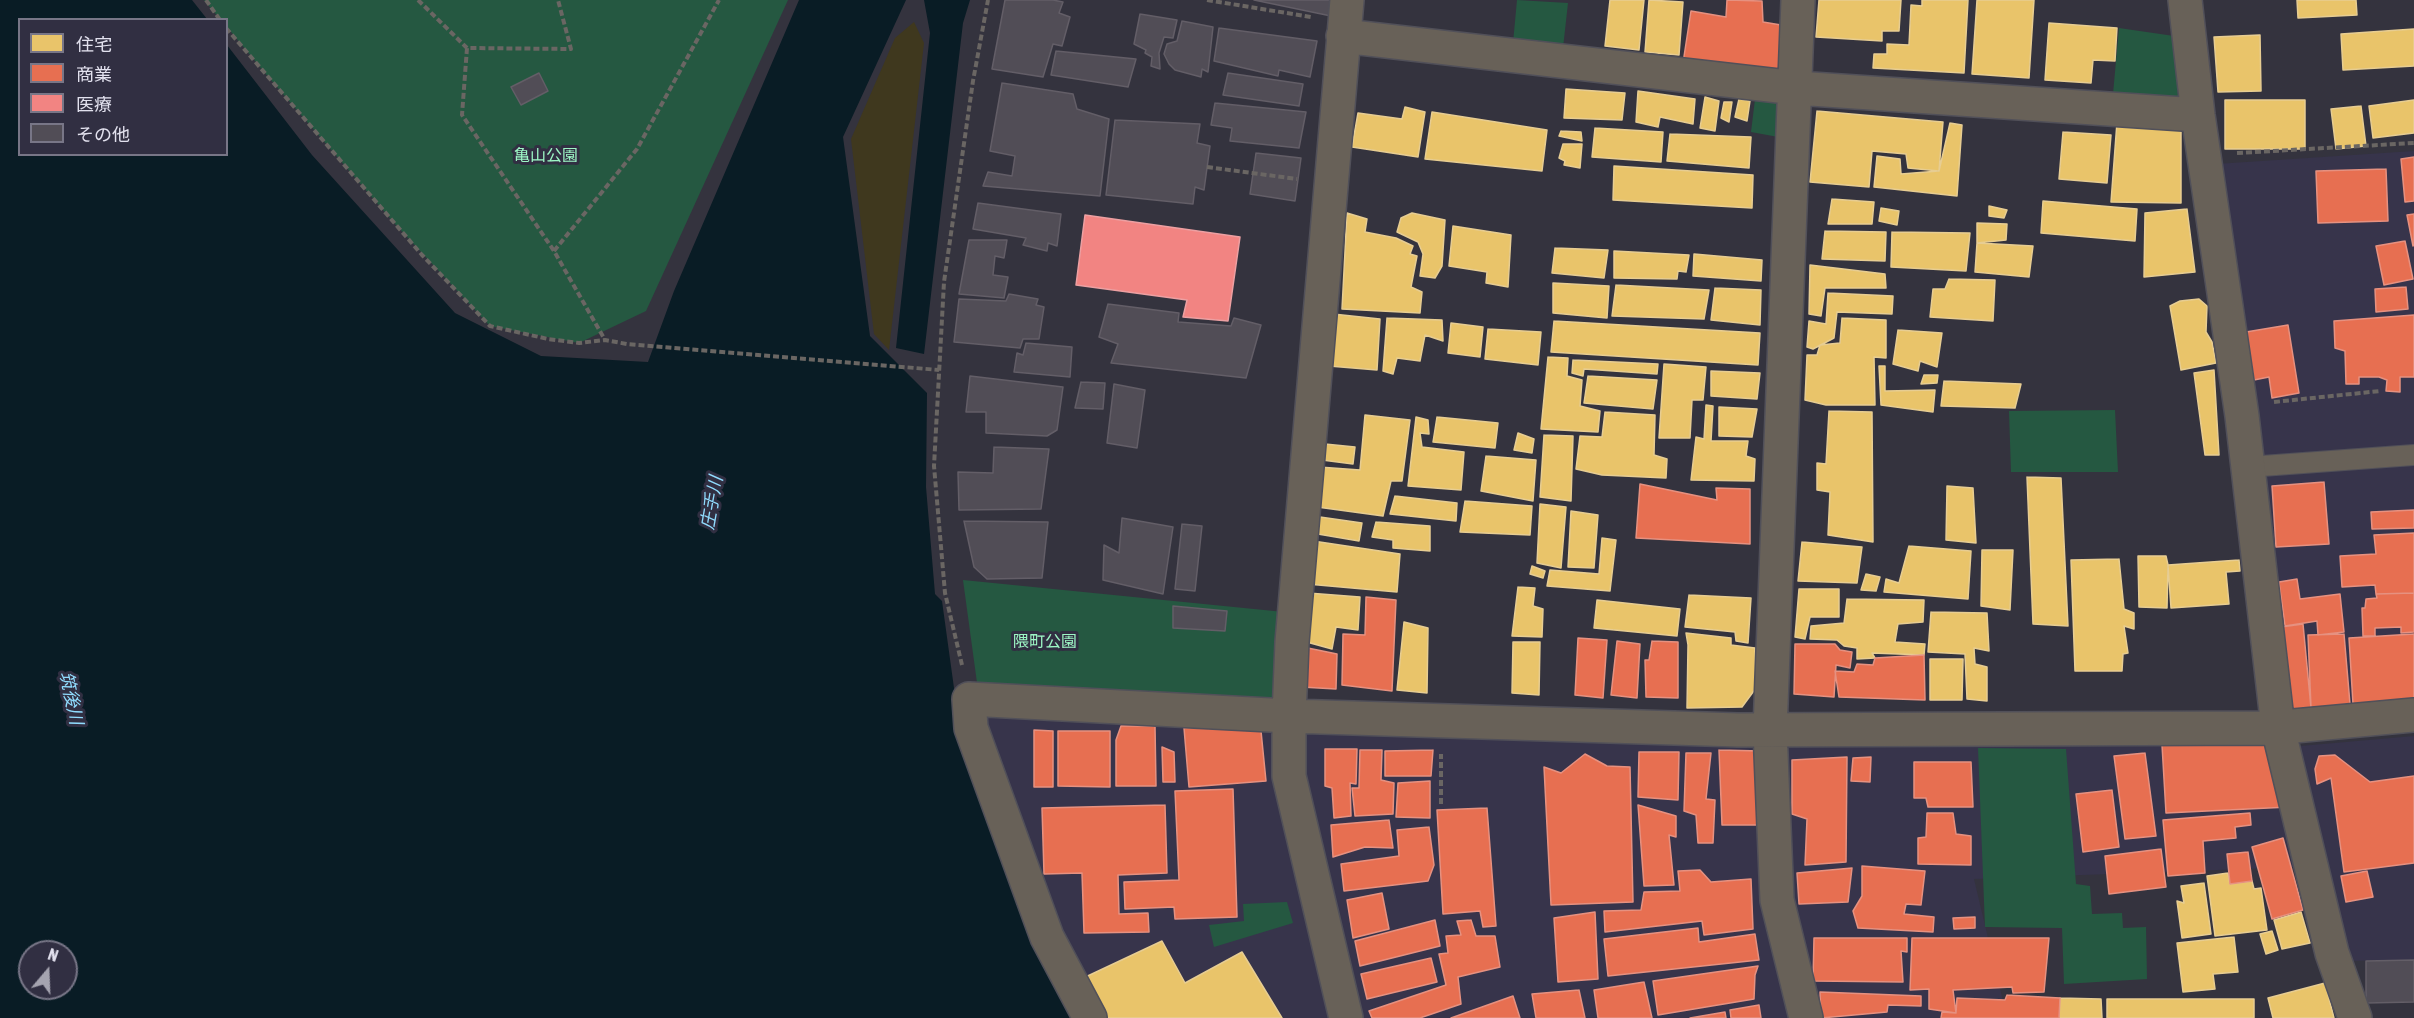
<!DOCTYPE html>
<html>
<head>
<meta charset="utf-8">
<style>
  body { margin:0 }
  #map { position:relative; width:2414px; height:1018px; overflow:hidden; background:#34333e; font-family:"Asap Condensed","Noto Sans JP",sans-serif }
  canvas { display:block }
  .legend { position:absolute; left:18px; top:18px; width:210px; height:138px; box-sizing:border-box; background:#312f42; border:2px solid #787687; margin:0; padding:8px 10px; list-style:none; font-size:18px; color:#e2e1ee }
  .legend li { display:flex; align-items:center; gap:12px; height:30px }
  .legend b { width:30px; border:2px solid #787687 }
  .north { position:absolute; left:18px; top:940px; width:60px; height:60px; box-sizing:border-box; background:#312f42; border:2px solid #787687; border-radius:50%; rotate:19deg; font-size:16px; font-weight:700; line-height:24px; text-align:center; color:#e2e1ee }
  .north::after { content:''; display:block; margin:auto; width:21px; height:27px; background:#a5a4b0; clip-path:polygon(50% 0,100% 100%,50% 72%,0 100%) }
</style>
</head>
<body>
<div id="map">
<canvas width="2414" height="1018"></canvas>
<ul class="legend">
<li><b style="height:16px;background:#e9c46a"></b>住宅</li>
<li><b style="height:16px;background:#e76f51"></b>商業</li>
<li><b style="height:16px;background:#f28482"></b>医療</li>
<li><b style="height:16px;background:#514d56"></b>その他</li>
</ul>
<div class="north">N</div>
</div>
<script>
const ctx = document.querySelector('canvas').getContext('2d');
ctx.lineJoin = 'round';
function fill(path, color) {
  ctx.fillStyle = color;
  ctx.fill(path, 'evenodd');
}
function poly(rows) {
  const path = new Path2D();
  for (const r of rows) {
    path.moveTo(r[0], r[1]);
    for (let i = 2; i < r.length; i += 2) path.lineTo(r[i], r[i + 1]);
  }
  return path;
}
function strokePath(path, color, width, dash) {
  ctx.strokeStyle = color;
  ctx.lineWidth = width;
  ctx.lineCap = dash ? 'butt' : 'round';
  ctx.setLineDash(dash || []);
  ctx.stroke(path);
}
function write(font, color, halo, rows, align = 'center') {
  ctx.font = font + ' "Asap Condensed","Noto Sans JP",sans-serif';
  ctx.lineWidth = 6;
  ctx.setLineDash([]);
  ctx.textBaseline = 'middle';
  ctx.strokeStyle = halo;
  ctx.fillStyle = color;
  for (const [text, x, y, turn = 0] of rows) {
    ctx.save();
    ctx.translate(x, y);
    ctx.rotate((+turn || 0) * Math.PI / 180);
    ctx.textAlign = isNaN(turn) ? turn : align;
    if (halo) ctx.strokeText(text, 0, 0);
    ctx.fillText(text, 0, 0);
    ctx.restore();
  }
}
fill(poly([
  [2414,151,2414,706,2285,717,2216,164],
  [970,700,1287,720,1344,1018,1091,1018],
  [1292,719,1767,734,1799,1018,1349,1018],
  [2271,734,2299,867,1974,879,2007,1018,1817,1018,1786,900,1776,739],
  [2414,736,2414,960,2339,961,2289,747]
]), '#37344b');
fill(poly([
  [204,0,788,0,646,311,579,343,490,326,396,225,265,73,227,27,226,20,220,19],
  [1517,0,1568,3,1563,48,1513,43],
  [2119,28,2174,36,2179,110,2112,105],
  [1756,91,1791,94,1789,139,1751,132],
  [2115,410,2118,472,2011,472,2009,411],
  [963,580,1294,613,1289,716,978,690],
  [1978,748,2066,749,2076,884,2090,886,2092,914,2122,913,2123,928,2146,927,2147,979,2064,984,2062,928,1985,927],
  [1287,902,1293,923,1214,947,1209,925,1244,921,1243,904]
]), '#255841');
fill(poly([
  [914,22,924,43,889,350,874,334,851,139,895,38]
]), '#3f381e');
fill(poly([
  [0,0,192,0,207,19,20,20,20,154,226,154,227,45,312,155,455,313,541,356,648,362,674,291,799,0,906,0,843,137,870,336,927,393,926,487,935,594,942,601,958,717,1086,1018,0,1018],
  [30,952,66,952,66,988,30,988],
  [924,0,970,0,963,23,924,354,896,348,930,33]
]), '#091c25');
const homes = poly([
  [1610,0,1644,0,1639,50,1605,46,1610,0],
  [1649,0,1683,2,1679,55,1645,52,1649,0],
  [1819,0,1901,0,1899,31,1882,31,1882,41,1816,37,1819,0],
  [1922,0,1968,0,1964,73,1873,68,1874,54,1887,54,1887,44,1909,45,1911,5,1922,6,1922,0],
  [1977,0,2034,0,2029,78,1972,74,1977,0],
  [2297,0,2356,0,2357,15,2298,18,2297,0],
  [2049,23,2117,28,2115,61,2093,60,2091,83,2045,80,2049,23],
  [2414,29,2414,66,2343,70,2341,34,2414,29],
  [2260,35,2261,91,2218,92,2214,37,2260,35],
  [1566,89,1625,93,1622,120,1564,118,1566,89],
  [1638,91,1695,99,1693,124,1660,117,1658,127,1636,122,1638,91],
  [1705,97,1719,101,1715,131,1700,128,1705,97],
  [1739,99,1750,101,1747,121,1735,117,1739,99],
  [2225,100,2305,100,2305,149,2225,149,2225,100],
  [2414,100,2414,133,2373,138,2369,106,2414,100],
  [1724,102,1732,102,1729,122,1721,118,1724,102],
  [2361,106,2366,146,2336,149,2331,109,2361,106],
  [1405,107,1425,112,1418,157,1352,147,1358,113,1402,119,1405,107],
  [1817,111,1943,122,1939,171,1908,168,1906,154,1872,151,1869,187,1810,182,1817,111],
  [1432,112,1547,130,1542,171,1425,159,1432,112],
  [2117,122,2181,125,2181,203,2111,202,2117,122],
  [1950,123,1962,125,1957,196,1874,187,1877,156,1900,159,1901,174,1939,171,1950,123],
  [1595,128,1663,132,1661,162,1592,157,1595,128],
  [1561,131,1581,132,1582,141,1559,136,1561,131],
  [2063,132,2111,135,2107,183,2059,179,2063,132],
  [1670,134,1751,137,1749,168,1667,161,1670,134],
  [1563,144,1582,144,1580,168,1564,165,1565,161,1559,158,1563,144],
  [1614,166,1753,175,1752,208,1613,200,1614,166],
  [1832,199,1874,202,1872,224,1828,224,1832,199],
  [2043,201,2137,209,2135,241,2041,233,2043,201],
  [1989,206,2007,210,2004,218,1989,216,1989,206],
  [1881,208,1899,211,1897,225,1879,221,1881,208],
  [2187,209,2195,272,2144,277,2145,213,2187,209],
  [1347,213,1367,219,1365,232,1396,238,1413,246,1410,254,1417,256,1411,287,1422,292,1420,313,1342,309,1347,213],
  [1412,213,1445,220,1442,266,1435,278,1420,276,1423,254,1418,242,1397,232,1401,218,1412,213],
  [1977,223,2007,224,2006,240,1977,243,1977,223],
  [1453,226,1511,235,1508,287,1486,283,1487,272,1449,266,1453,226],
  [1825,231,1886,232,1885,261,1822,259,1825,231],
  [1892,232,1970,233,1966,271,1891,267,1892,232],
  [1977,243,2033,246,2029,277,1975,272,1977,243],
  [1555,248,1608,250,1604,278,1552,273,1555,248],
  [1614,251,1689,255,1686,272,1678,271,1677,279,1614,278,1614,251],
  [1694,254,1762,260,1761,281,1693,276,1694,254],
  [1810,265,1885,274,1886,288,1825,288,1821,316,1809,314,1810,265],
  [1949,279,1995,280,1993,321,1930,317,1933,289,1945,289,1949,279],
  [1553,283,1609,286,1607,318,1553,313,1553,283],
  [1616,285,1709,290,1704,319,1612,316,1616,285],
  [1715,288,1761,290,1760,325,1711,320,1715,288],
  [1828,293,1893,296,1892,314,1837,312,1834,338,1813,349,1807,347,1809,321,1826,324,1828,293],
  [2199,299,2207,306,2206,332,2212,342,2216,363,2181,370,2170,306,2180,301,2199,299],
  [1333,314,1380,319,1377,370,1329,366,1333,314],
  [1387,318,1442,320,1443,341,1425,335,1420,361,1397,358,1393,374,1383,371,1387,318],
  [1842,318,1886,320,1886,358,1874,357,1875,405,1826,405,1805,400,1807,355,1817,355,1820,345,1840,343,1842,318],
  [1554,321,1760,333,1758,365,1551,352,1554,321],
  [1451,323,1483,327,1480,357,1448,353,1451,323],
  [1488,329,1541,332,1538,365,1485,359,1488,329],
  [1898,330,1942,333,1937,367,1920,361,1918,371,1893,364,1898,330],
  [1548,357,1568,358,1567,376,1582,380,1580,406,1600,411,1598,432,1541,429,1548,357],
  [1573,360,1658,364,1657,374,1584,369,1583,376,1572,373,1573,360],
  [1664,364,1706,367,1703,400,1692,400,1690,438,1659,438,1664,364],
  [1879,366,1885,366,1885,391,1935,390,1933,412,1881,405,1879,366],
  [2214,370,2219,455,2205,455,2194,373,2214,370],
  [1711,371,1760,373,1757,399,1711,396,1711,371],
  [1924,375,1938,375,1937,383,1921,384,1924,375],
  [1588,376,1657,380,1653,409,1584,403,1588,376],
  [1944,381,2021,384,2015,408,1941,406,1944,381],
  [1706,405,1713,406,1711,441,1748,441,1746,456,1755,459,1754,481,1691,480,1696,437,1704,439,1706,405],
  [1719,407,1757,409,1752,437,1719,436,1719,407],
  [1829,411,1872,412,1873,542,1828,535,1830,492,1817,490,1817,463,1826,464,1829,411],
  [1605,412,1655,415,1654,455,1667,459,1666,478,1602,475,1576,469,1580,436,1602,437,1605,412],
  [1365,415,1410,420,1402,481,1391,481,1383,516,1317,507,1319,467,1360,470,1365,415],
  [1416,417,1428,420,1429,434,1420,433,1422,447,1464,452,1461,490,1408,486,1416,417],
  [1437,417,1498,423,1495,448,1433,442,1437,417],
  [1518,433,1534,439,1532,453,1514,450,1518,433],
  [1544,435,1573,436,1571,501,1540,497,1544,435],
  [1325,444,1355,447,1353,464,1322,460,1325,444],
  [1486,456,1536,460,1533,501,1481,491,1486,456],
  [2027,477,2061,478,2068,626,2033,624,2027,477],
  [1947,486,1973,488,1976,543,1946,540,1947,486],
  [1395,496,1457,503,1456,521,1390,514,1395,496],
  [1465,501,1532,506,1530,535,1460,532,1465,501],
  [1540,504,1566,507,1561,568,1537,563,1540,504],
  [1571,511,1598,515,1594,568,1568,567,1571,511],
  [1313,516,1362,523,1359,541,1312,533,1313,516],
  [1376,522,1430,526,1430,551,1393,548,1393,540,1372,537,1376,522],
  [1602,538,1616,540,1610,591,1547,586,1550,570,1599,574,1602,538],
  [1313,541,1400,554,1397,592,1307,584,1313,541],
  [1802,542,1862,547,1857,583,1798,581,1802,542],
  [1909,546,1971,551,1968,599,1884,592,1886,579,1899,583,1909,546],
  [1982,550,2013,550,2010,610,1981,606,1982,550],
  [2138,556,2166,556,2168,565,2167,608,2139,607,2138,556],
  [2119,559,2124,609,2134,613,2134,629,2124,626,2128,653,2123,654,2122,671,2075,671,2071,560,2119,559],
  [2239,560,2240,571,2226,572,2229,604,2171,608,2168,565,2239,560],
  [1532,566,1545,571,1543,578,1530,574,1532,566],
  [1866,574,1880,577,1876,591,1861,590,1866,574],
  [1518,587,1535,588,1533,606,1543,609,1542,637,1512,636,1518,587],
  [1799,589,1839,589,1839,617,1810,617,1805,639,1795,637,1799,589],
  [1308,593,1360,597,1358,630,1336,627,1332,649,1303,641,1308,593],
  [1689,595,1751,598,1748,643,1736,641,1735,632,1685,627,1689,595],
  [1847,599,1924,600,1923,622,1898,624,1895,642,1925,644,1924,655,1872,653,1875,658,1857,659,1857,648,1844,646,1837,640,1810,639,1811,626,1844,623,1847,599],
  [1597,600,1680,609,1677,636,1594,628,1597,600],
  [1931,612,1987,613,1989,651,1974,648,1975,664,1987,667,1987,701,1967,699,1965,654,1928,652,1931,612],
  [1404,622,1428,628,1427,693,1397,690,1404,622],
  [1686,633,1731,638,1731,645,1755,648,1756,688,1742,707,1687,708,1688,645,1686,633],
  [1513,642,1540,642,1539,695,1512,693,1513,642],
  [1930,659,1963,659,1962,700,1930,700,1930,659],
  [2228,873,2230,884,2252,881,2254,889,2261,888,2267,930,2215,936,2207,876,2228,873],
  [2204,883,2211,934,2182,938,2177,901,2184,903,2181,886,2204,883],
  [2301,912,2310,943,2282,949,2274,920,2301,912],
  [2272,931,2278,950,2266,954,2260,934,2272,931],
  [2234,937,2238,972,2213,974,2215,989,2183,992,2177,943,2234,937],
  [1162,941,1185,983,1242,952,1282,1018,1101,1018,1077,981,1162,941],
  [2325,983,2334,1018,2273,1018,2268,998,2325,983],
  [2060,998,2101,999,2102,1018,2059,1018,2060,998],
  [2107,999,2254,999,2254,1018,2107,1018,2107,999]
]);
fill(homes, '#e9c46a');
strokePath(homes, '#e7cd92', 1.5);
const shops = poly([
  [1727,0,1762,1,1763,22,1787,26,1783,71,1683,63,1691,11,1726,17,1727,0],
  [2414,157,2414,201,2405,202,2401,159,2414,157],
  [2386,169,2388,221,2318,223,2316,171,2386,169],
  [2414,214,2414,245,2413,246,2407,215,2414,214],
  [2405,241,2413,279,2384,285,2376,246,2405,241],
  [2406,287,2408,309,2376,312,2375,289,2406,287],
  [2414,315,2414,377,2400,377,2400,392,2386,391,2387,380,2379,377,2359,377,2359,384,2346,384,2345,351,2335,348,2334,321,2414,315],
  [2288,325,2299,393,2272,398,2269,377,2254,380,2246,332,2288,325],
  [2324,482,2329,544,2276,547,2272,486,2324,482],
  [1640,484,1717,500,1716,488,1750,489,1750,544,1636,538,1640,484],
  [2414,510,2414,528,2372,529,2371,512,2414,510],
  [2414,533,2414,593,2376,594,2375,585,2342,587,2340,556,2376,554,2374,535,2414,533],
  [2297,579,2300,599,2340,594,2344,632,2318,635,2317,621,2285,626,2279,582,2297,579],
  [2414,593,2414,632,2401,633,2401,627,2375,628,2375,636,2363,636,2362,608,2365,608,2366,599,2377,598,2376,594,2414,593],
  [1366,597,1396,600,1392,691,1342,685,1343,634,1365,635,1366,597],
  [2303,624,2311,708,2286,711,2281,627,2303,624],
  [2344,634,2350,704,2311,708,2308,635,2344,634],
  [2414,634,2414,699,2353,704,2349,638,2414,634],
  [1578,638,1607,640,1603,698,1575,695,1578,638],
  [1617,641,1640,644,1637,698,1611,695,1617,641],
  [1652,641,1678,642,1678,698,1646,697,1645,660,1649,660,1652,641],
  [1795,644,1835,644,1840,650,1852,652,1850,668,1836,665,1834,697,1794,694,1795,644],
  [1303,647,1337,654,1336,689,1301,687,1303,647],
  [1924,655,1925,700,1839,697,1835,671,1854,672,1857,664,1873,665,1875,658,1924,655],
  [1260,721,1266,781,1189,787,1184,728,1260,721],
  [1121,726,1155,726,1156,786,1116,786,1116,740,1121,726],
  [1034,730,1053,731,1053,787,1034,787,1034,730],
  [1058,731,1110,731,1110,787,1058,786,1058,731],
  [2272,740,2289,807,2166,813,2162,745,2272,740],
  [1162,747,1174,752,1175,782,1163,782,1162,747],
  [1325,749,1357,749,1356,784,1350,783,1351,816,1334,818,1332,788,1325,786,1325,749],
  [1360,750,1382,750,1381,780,1394,783,1393,814,1355,816,1352,788,1359,788,1360,750],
  [1433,750,1431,776,1385,776,1385,751,1433,750],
  [1719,750,1761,751,1762,825,1722,825,1719,750],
  [1639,752,1679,752,1678,800,1638,797,1639,752],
  [1686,753,1711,753,1706,799,1715,800,1713,843,1698,843,1696,815,1684,811,1686,753],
  [2145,753,2156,836,2125,839,2114,756,2145,753],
  [1585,754,1607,766,1630,767,1633,902,1551,905,1544,767,1561,773,1585,754],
  [2335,755,2370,782,2414,776,2414,863,2344,872,2331,778,2317,784,2315,769,2319,756,2335,755],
  [1847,757,1846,862,1805,865,1807,819,1792,814,1792,760,1847,757],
  [1871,757,1870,782,1851,781,1853,758,1871,757],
  [1914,762,1971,762,1973,807,1928,807,1926,798,1914,798,1914,762],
  [1430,781,1430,818,1396,817,1398,783,1430,781],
  [1233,789,1237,917,1175,919,1174,907,1125,909,1124,882,1179,880,1175,791,1233,789],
  [2112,790,2119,847,2083,852,2076,794,2112,790],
  [1165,805,1167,873,1118,875,1119,914,1148,913,1149,932,1084,933,1082,873,1044,874,1042,808,1165,805],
  [1638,805,1676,816,1676,837,1669,835,1674,885,1644,886,1638,805],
  [1487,808,1496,926,1483,927,1480,911,1443,914,1437,810,1487,808],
  [1927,813,1953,813,1956,834,1971,836,1971,865,1918,864,1918,838,1926,837,1927,813],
  [2250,813,2251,825,2235,827,2236,838,2203,841,2205,873,2168,876,2163,820,2250,813],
  [1389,820,1393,848,1365,847,1333,857,1331,825,1389,820],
  [1429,827,1434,865,1428,881,1344,891,1341,864,1399,856,1397,830,1429,827],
  [2283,838,2303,910,2272,919,2252,847,2283,838],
  [2161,849,2166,887,2109,894,2105,856,2161,849],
  [2248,852,2252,881,2230,884,2227,854,2248,852],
  [1862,866,1925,871,1921,905,1906,904,1904,914,1934,917,1933,932,1858,928,1853,911,1862,896,1862,866],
  [1852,868,1848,902,1799,904,1797,873,1852,868],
  [1700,870,1711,882,1751,879,1753,929,1704,935,1702,921,1605,932,1604,911,1641,910,1644,892,1680,891,1678,871,1700,870],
  [2367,871,2373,897,2346,902,2341,876,2367,871],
  [1382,893,1389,929,1353,938,1347,900,1382,893],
  [1595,912,1598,979,1558,982,1554,918,1595,912],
  [1975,917,1975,928,1954,929,1953,918,1975,917],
  [1435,920,1440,946,1360,966,1355,941,1435,920],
  [1471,920,1476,936,1495,936,1500,967,1458,977,1461,1004,1420,1018,1372,1018,1369,1011,1446,985,1439,954,1448,953,1446,936,1461,935,1457,921,1471,920],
  [1698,928,1699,942,1755,934,1759,960,1608,976,1604,939,1698,928],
  [1814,938,1907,938,1907,952,1901,951,1903,982,1813,981,1814,938],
  [1912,938,2049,938,2044,992,2013,993,2012,987,1953,990,1956,1013,1929,1009,1929,989,1910,990,1912,938],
  [1431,958,1437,982,1367,999,1361,974,1431,958],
  [1758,966,1755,975,1754,999,1658,1015,1653,981,1758,966],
  [1644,982,1652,1018,1598,1018,1594,990,1644,982],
  [1579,990,1585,1018,1536,1018,1532,994,1579,990],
  [1820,992,1921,996,1921,1006,1888,1005,1887,1012,1821,1018,1820,992],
  [2007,995,2060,998,2059,1018,1941,1018,1942,1012,1956,1013,1957,998,2005,1000,2007,995],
  [1513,996,1520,1018,1451,1018,1513,996],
  [1759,1005,1761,1018,1731,1018,1730,1010,1759,1005],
  [1725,1012,1726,1018,1690,1018,1725,1012]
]);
fill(shops, '#e76f51');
strokePath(shops, '#e69180', 1.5);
const health = poly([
  [1085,215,1240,237,1228,321,1183,317,1187,300,1076,285,1085,215]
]);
fill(health, '#f28482');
strokePath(health, '#eda0a2', 1.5);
const building = poly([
  [1005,0,1053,0,1063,2,1059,13,1070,17,1062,46,1053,44,1043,77,992,69,1005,0],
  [1254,0,1333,0,1331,16,1254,0],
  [1140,14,1177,20,1173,38,1164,37,1159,53,1160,69,1151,66,1152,57,1145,53,1146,50,1134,44,1140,14],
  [1182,21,1213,27,1208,72,1202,69,1201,77,1175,70,1169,64,1164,54,1167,44,1177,41,1182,21],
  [1219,28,1317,41,1310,77,1279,70,1278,76,1214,61,1219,28],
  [1056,51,1136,59,1128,87,1051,75,1056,51],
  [539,73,548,91,521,105,511,87,539,73],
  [1228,73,1303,84,1299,106,1223,95,1228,73],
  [1002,83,1073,94,1077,109,1109,119,1100,196,983,186,988,172,1012,176,1015,156,990,151,1002,83],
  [1215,103,1306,112,1299,148,1230,141,1232,128,1211,125,1215,103],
  [1115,120,1200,124,1197,143,1210,146,1204,190,1195,187,1193,204,1106,195,1115,120],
  [1256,153,1301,158,1295,201,1250,194,1256,153],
  [978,203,1061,214,1057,246,1048,243,1047,251,1023,245,1026,238,973,229,978,203],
  [969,240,1007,240,1004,258,995,256,993,275,1008,277,1004,298,959,294,969,240],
  [1009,294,1038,299,1036,305,1044,307,1039,339,1023,339,1020,348,954,342,959,299,1006,301,1009,294],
  [1108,304,1179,313,1178,322,1231,326,1234,318,1261,325,1246,378,1111,363,1118,344,1099,337,1108,304],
  [1026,343,1072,347,1070,377,1014,372,1017,353,1023,355,1026,343],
  [970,376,1063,387,1057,430,1047,436,986,433,986,412,966,412,970,376],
  [1081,382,1105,383,1103,409,1075,408,1081,382],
  [1114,384,1145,390,1137,448,1107,443,1114,384],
  [994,447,1049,449,1041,509,959,510,958,472,993,473,994,447],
  [1122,518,1173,527,1163,594,1103,580,1104,545,1119,553,1122,518],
  [964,521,1048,522,1042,578,987,579,974,567,964,521],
  [1182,524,1202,526,1195,591,1175,589,1182,524],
  [1173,606,1227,611,1225,631,1173,628,1173,606],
  [2414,960,2414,1002,2366,1003,2366,961,2414,960]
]);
fill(building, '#514d56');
strokePath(building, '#635e67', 1.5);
const lane = poly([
  [2248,467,2414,455]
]);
const street = poly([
  [1798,0,1770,730,1777,900,1806,1018],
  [2185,0,2198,115,2242,416,2278,728,2332,953,2355,1018],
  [1343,36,1796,88,2198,115],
  [1090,1018,1047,937,971,728,969,699,1289,716,1738,730,2272,728,2414,715],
  [1346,1018,1289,776,1289,716,1292,642,1347,0]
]);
strokePath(lane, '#515059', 22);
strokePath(street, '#515059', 36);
strokePath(poly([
  [206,0,220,20],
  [418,0,467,48,571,49,558,0],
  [1207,0,1311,17],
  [226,28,422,255,490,326,548,339,579,343,605,340,627,344,939,370],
  [467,48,462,115,554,251,605,340],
  [2237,153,2414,143],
  [1207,167,1297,179],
  [554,251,637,149,719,0],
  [2274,402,2380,391],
  [962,665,945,593,934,466,944,282,973,81,988,0],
  [1441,804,1441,754]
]), '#6a6663', 4, [6, 3]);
strokePath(lane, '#686158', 20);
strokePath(street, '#686158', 33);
write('16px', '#9df7c5', '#312f42', [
  ["亀山公園",546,156],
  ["隈町公園",1045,642]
]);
write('italic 18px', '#90dcfe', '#312f42', [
  ["庄手川",712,503,-80],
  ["筑後川",71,698,78]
]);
</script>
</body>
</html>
